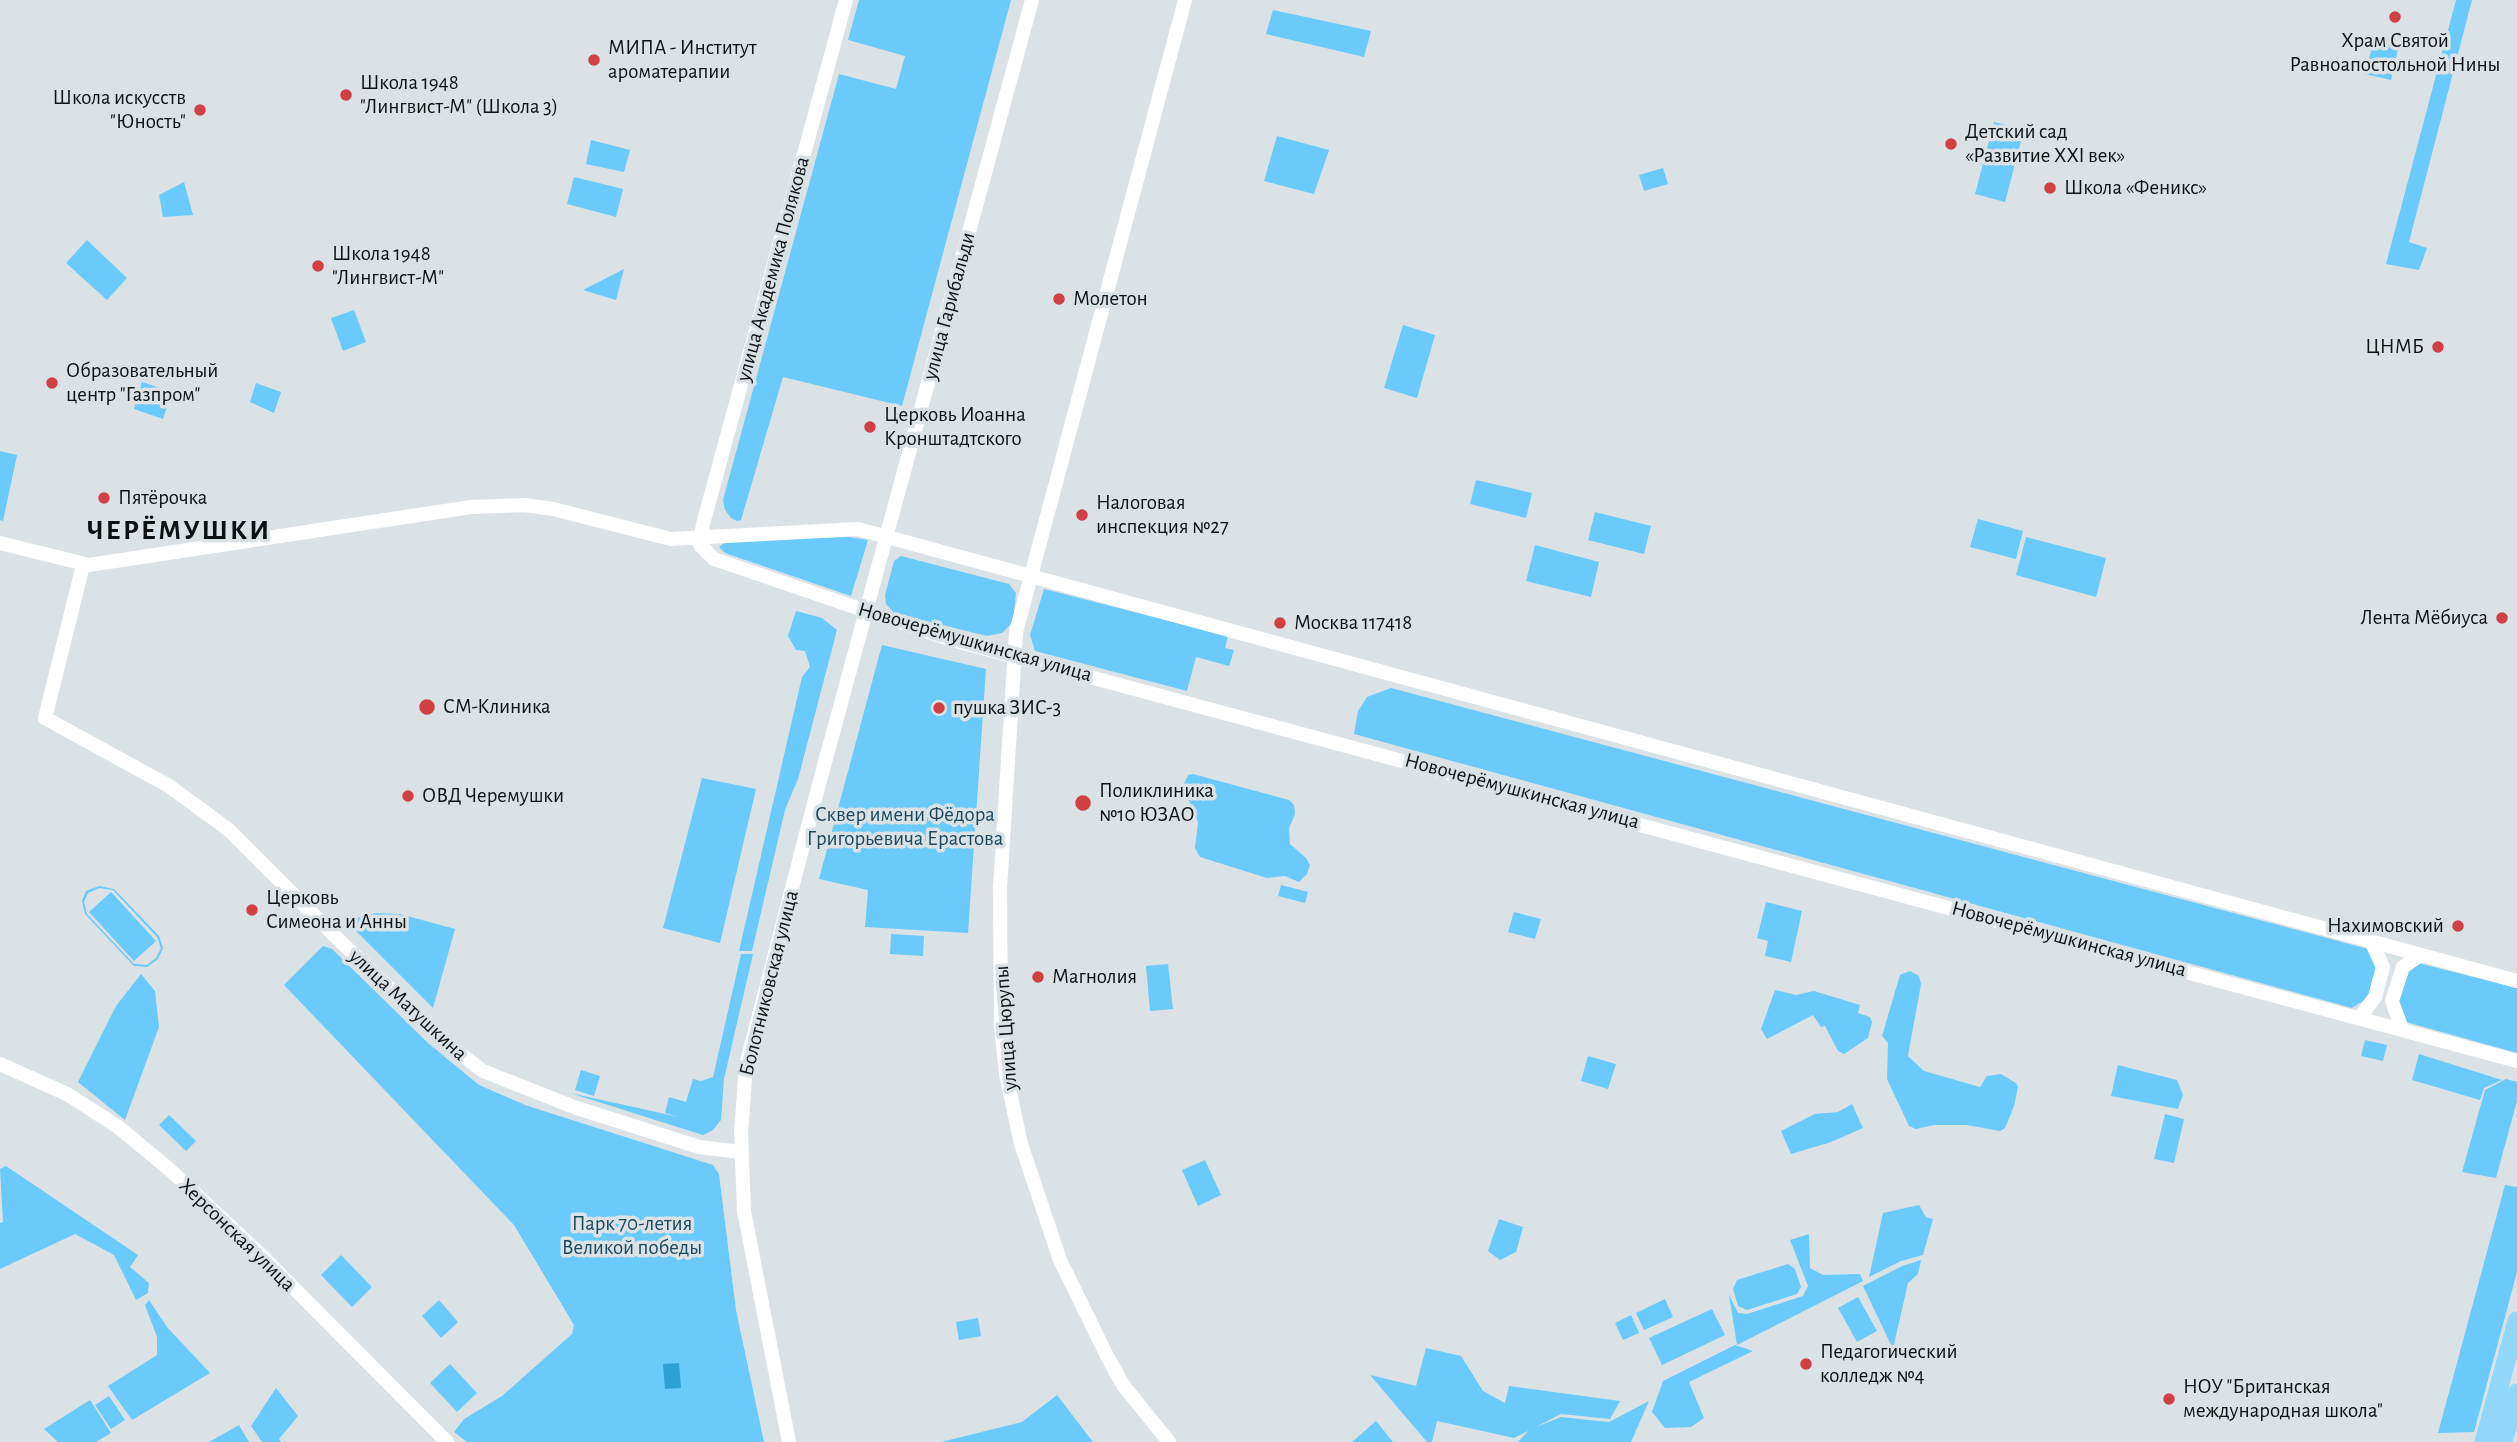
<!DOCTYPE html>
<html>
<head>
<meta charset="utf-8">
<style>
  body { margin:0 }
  canvas { display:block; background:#dae2e6 }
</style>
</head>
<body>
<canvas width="2517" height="1442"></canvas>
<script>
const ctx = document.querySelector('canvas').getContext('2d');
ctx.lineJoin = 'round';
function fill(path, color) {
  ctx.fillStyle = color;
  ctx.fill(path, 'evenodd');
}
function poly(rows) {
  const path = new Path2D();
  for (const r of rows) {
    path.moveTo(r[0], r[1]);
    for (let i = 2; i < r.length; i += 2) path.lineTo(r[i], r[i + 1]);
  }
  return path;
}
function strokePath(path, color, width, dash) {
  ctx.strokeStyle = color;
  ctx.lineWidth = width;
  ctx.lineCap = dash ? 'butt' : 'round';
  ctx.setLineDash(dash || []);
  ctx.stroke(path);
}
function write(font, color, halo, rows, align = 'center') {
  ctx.font = font + ' "Alegreya Sans",sans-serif';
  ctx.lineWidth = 7;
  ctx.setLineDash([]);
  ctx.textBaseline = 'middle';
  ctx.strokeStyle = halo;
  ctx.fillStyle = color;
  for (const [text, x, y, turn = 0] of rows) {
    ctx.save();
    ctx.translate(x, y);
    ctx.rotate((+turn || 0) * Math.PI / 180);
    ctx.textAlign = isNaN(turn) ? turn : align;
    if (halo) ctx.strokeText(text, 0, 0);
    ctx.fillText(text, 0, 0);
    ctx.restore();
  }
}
fill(poly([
  [859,0,1011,0,902,406,783,377,741,520,737,521,731,518,725,510,723,500,839,74,896,89,905,56,848,40],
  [2456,0,2472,0,2409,242,2427,248,2419,270,2386,264],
  [1273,10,1371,31,1364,57,1266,34],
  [2374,39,2399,45,2391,80,2365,74],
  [1994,122,2024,130,2005,202,1975,194],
  [1277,136,1329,150,1314,194,1264,181],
  [591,140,630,150,624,172,586,164],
  [1663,168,1668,184,1644,191,1639,175],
  [574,177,623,189,616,217,567,204],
  [184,182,193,215,163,217,159,195],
  [87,240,127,278,107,300,66,263],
  [624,269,616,300,583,290],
  [354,310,366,342,343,351,331,318],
  [1403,325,1435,335,1417,398,1384,388],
  [142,382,172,392,163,419,134,409],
  [256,383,281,392,274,413,250,402],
  [0,451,17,455,3,521,0,520],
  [1476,480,1532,493,1526,518,1470,504],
  [1595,512,1651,526,1644,554,1588,540],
  [1978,519,2023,531,2016,559,1970,547],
  [849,537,868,540,851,596,725,553,719,547,727,541],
  [2026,537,2106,558,2096,597,2016,575],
  [1535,545,1599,562,1591,597,1526,581],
  [901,556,1009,584,1016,593,1013,622,1002,633,987,636,894,613,886,604,885,595,894,561],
  [1044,589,1228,636,1225,648,1234,650,1229,666,1196,657,1187,691,1035,651,1030,635],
  [796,611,822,618,837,630,798,779,785,810,752,951,739,951,802,677,810,667,805,651,796,650,788,636],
  [882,645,986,669,968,933,865,927,868,890,819,879],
  [1391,688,2368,949,2376,966,2368,998,2352,1008,1354,734,1358,711,1367,697],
  [1193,774,1289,800,1294,805,1295,814,1289,828,1290,844,1306,858,1310,865,1307,874,1299,882,1285,876,1267,878,1200,857,1195,848,1198,822,1183,786,1188,775],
  [702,778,756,789,720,943,663,928],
  [1281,885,1308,892,1305,903,1278,896],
  [99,886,114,889,159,936,163,948,158,959,147,967,134,966,85,914,82,901,86,891],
  [99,888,113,890,157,937,161,948,156,958,147,965,134,964,87,914,84,902,88,893],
  [111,892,156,941,134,961,89,912],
  [1766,902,1802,911,1791,962,1765,956,1768,941,1757,938],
  [1514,912,1541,919,1535,939,1508,932],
  [375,913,400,914,455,929,433,1008,346,921],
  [891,934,924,936,923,956,890,954],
  [323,946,332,949,428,1043,479,1085,525,1105,713,1165,719,1174,736,1310,764,1442,467,1442,454,1432,464,1419,502,1396,572,1334,574,1325,514,1225,284,985],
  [741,954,753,954,724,1079,721,1120,713,1130,703,1135,570,1093,679,1117,665,1113,669,1097,686,1102,693,1079,701,1081,713,1077],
  [2418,963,2517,988,2517,1053,2406,1022,2398,999,2406,973],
  [1168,964,1173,1009,1150,1011,1146,966],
  [1910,971,1919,976,1921,984,1908,1056,1924,1071,1980,1087,1987,1076,2001,1074,2016,1083,2018,1087,2014,1106,2005,1128,2000,1131,1967,1125,1934,1125,1916,1129,1909,1126,1887,1079,1888,1043,1882,1036,1900,975],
  [141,974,155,991,159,1027,125,1120,78,1082,116,1006],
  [1775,990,1796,995,1814,991,1860,1005,1858,1013,1870,1017,1872,1022,1868,1038,1844,1054,1838,1051,1825,1026,1821,1027,1813,1015,1767,1039,1761,1029],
  [2365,1040,2387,1045,2383,1061,2361,1056],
  [2419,1054,2502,1080,2484,1088,2480,1100,2412,1080],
  [1588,1056,1616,1064,1608,1089,1581,1081],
  [2118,1065,2177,1080,2183,1095,2178,1109,2111,1096],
  [581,1070,600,1076,594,1096,575,1090],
  [2506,1079,2517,1082,2517,1101,2496,1178,2462,1172,2485,1090],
  [1852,1104,1863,1128,1831,1142,1791,1154,1781,1131,1815,1114,1838,1112],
  [2165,1114,2184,1119,2174,1163,2154,1159],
  [169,1115,196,1141,186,1151,159,1125],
  [1205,1160,1221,1195,1198,1206,1182,1170],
  [6,1166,138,1255,130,1267,149,1283,148,1293,136,1300,114,1255,75,1234,0,1269,0,1223,3,1222,0,1169],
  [2505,1185,2517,1187,2517,1272,2474,1432,2438,1433],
  [1919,1205,1926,1217,1933,1219,1923,1255,1901,1261,1869,1277,1883,1213],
  [1499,1219,1523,1227,1516,1252,1500,1260,1488,1251],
  [1809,1234,1810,1268,1823,1275,1860,1274,1863,1281,1737,1345,1729,1295,1738,1313,1747,1314,1803,1296,1808,1286,1790,1240],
  [341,1255,372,1287,352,1307,321,1275],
  [1921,1260,1918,1274,1908,1283,1893,1349,1863,1286,1902,1266],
  [1788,1264,1795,1269,1801,1287,1797,1294,1747,1310,1738,1306,1733,1289,1737,1280],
  [1858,1297,1877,1331,1857,1342,1838,1308],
  [1665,1299,1673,1317,1644,1330,1636,1313],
  [149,1300,167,1327,210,1373,132,1420,108,1386,157,1355,157,1337,145,1305],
  [439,1300,458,1322,441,1338,422,1316],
  [1712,1309,1725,1335,1662,1365,1649,1338],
  [1631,1315,1639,1333,1623,1340,1615,1323],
  [978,1318,981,1336,959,1340,956,1322],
  [1735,1345,1753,1351,1689,1382,1704,1418,1691,1427,1665,1428,1652,1412,1663,1381],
  [1426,1348,1461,1356,1483,1391,1505,1403,1509,1386,1620,1401,1610,1419,1561,1414,1536,1427,1561,1417,1609,1422,1649,1401,1631,1442,1518,1442,1528,1431,1514,1438,1437,1421,1432,1442,1427,1442,1370,1375,1416,1386],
  [450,1364,477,1393,457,1412,430,1383],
  [276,1388,298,1416,279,1439,281,1442,262,1442,251,1426],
  [1057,1395,1093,1442,941,1442,1022,1422],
  [109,1396,125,1420,111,1429,95,1405],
  [90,1400,111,1433,96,1442,58,1442,44,1429],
  [1376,1421,1393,1442,1352,1442],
  [239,1425,249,1442,209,1442]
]), '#6acafb');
fill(poly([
  [679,1363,681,1388,665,1389,663,1364]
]), '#2fa0d3');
strokePath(poly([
  [846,0,703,524,700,545,714,559,945,638,2517,1061],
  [0,543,89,565,471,507,524,505,553,509,671,539,858,529,2517,981],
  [83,565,45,718,169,786,229,830,342,943,453,1048,483,1071,574,1107,699,1147,741,1152],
  [2360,1017,2375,997,2383,967,2372,943],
  [2402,1029,2392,1001,2403,967,2419,956],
  [0,1064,67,1094,117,1126,169,1169,259,1253,447,1442],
  [789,1442,744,1211,741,1133,746,1065,818,788,1032,0],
  [1169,1442,1123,1385,1107,1356,1060,1260,1021,1144,1006,1074,1001,1027,1000,888,1016,632,1185,0]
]), '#fff', 14);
strokePath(poly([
  [2484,1442,2517,1321],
  [2503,1442,2517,1393]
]), '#91d7f9', 19);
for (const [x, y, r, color] of [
  [2395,17,7,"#cf3f44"],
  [594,60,7,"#cf3f44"],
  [346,95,7,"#cf3f44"],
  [200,110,7,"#cf3f44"],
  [1951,144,7,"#cf3f44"],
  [2050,188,7,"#cf3f44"],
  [318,266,7,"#cf3f44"],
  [1059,299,7,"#cf3f44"],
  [2438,347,7,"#cf3f44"],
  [52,383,7,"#cf3f44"],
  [870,427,7,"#cf3f44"],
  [104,498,7,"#cf3f44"],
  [1082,515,7,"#cf3f44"],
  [2502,618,7,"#cf3f44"],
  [1280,623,7,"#cf3f44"],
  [427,707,9,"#cf3f44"],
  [939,708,7,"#cf3f44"],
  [408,796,7,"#cf3f44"],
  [1083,803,9,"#cf3f44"],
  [252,910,7,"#cf3f44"],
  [2458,926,7,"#cf3f44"],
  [1038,977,7,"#cf3f44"],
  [1806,1364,7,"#cf3f44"],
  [2169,1399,7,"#cf3f44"]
]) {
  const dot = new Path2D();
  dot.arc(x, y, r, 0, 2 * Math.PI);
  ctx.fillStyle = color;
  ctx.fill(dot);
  strokePath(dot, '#dae2e6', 2.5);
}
write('21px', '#0e1112', '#dae2e6', [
  ["Храм Святой",2395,41,"center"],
  ["Равноапостольной Нины",2395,65,"center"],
  ["МИПА - Институт",608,48],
  ["ароматерапии",608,72],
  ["Школа 1948",360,83],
  ["\"Лингвист-М\" (Школа 3)",360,107],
  ["Школа искусств",186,98,"right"],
  ["\"Юность\"",186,122,"right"],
  ["Детский сад",1965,132],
  ["«Развитие XXI век»",1965,156],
  ["Школа «Феникс»",2064,188],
  ["Школа 1948",332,254],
  ["\"Лингвист-М\"",332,278],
  ["Молетон",1073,299],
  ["ЦНМБ",2424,347,"right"],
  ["Образовательный",66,371],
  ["центр \"Газпром\"",66,395],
  ["Церковь Иоанна",884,415],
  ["Кронштадтского",884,439],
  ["Пятёрочка",118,498],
  ["Налоговая",1096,503],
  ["инспекция №27",1096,527],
  ["Лента Мёбиуса",2488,618,"right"],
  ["Москва 117418",1294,623],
  ["СМ-Клиника",443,707],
  ["пушка ЗИС-3",953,708],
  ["Поликлиника",1099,791],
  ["№10 ЮЗАО",1099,815],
  ["ОВД Черемушки",422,796],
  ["Церковь",266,898],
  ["Симеона и Анны",266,922],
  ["Нахимовский",2444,926,"right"],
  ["Магнолия",1052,977],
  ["Педагогический",1820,1352],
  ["колледж №4",1820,1376],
  ["НОУ \"Британская",2183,1387],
  ["международная школа\"",2183,1411]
], 'left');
write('21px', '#0e1112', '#dae2e6', [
  ["улица Академика Полякова",773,269,-75],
  ["улица Гарибальди",949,306,-75],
  ["Новочерёмушкинская улица",975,642,16],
  ["Новочерёмушкинская улица",1522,791,15],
  ["Новочерёмушкинская улица",2069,939,15],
  ["Болотниковская улица",769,983,-76],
  ["улица Матушкина",408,1005,43],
  ["улица Цюрупы",1006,1028,-94],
  ["Херсонская улица",237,1235,44]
]);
write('21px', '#1c485e', '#dae2e6', [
  ["Сквер имени Фёдора",905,815],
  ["Григорьевича Ерастова",905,839],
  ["Парк 70-летия",632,1224],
  ["Великой победы",632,1248]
]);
ctx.letterSpacing = '2px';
write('bold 28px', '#0e1112', '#dae2e6', [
  ["ЧЕРЁМУШКИ",179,531]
]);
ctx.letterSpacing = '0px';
</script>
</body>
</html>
